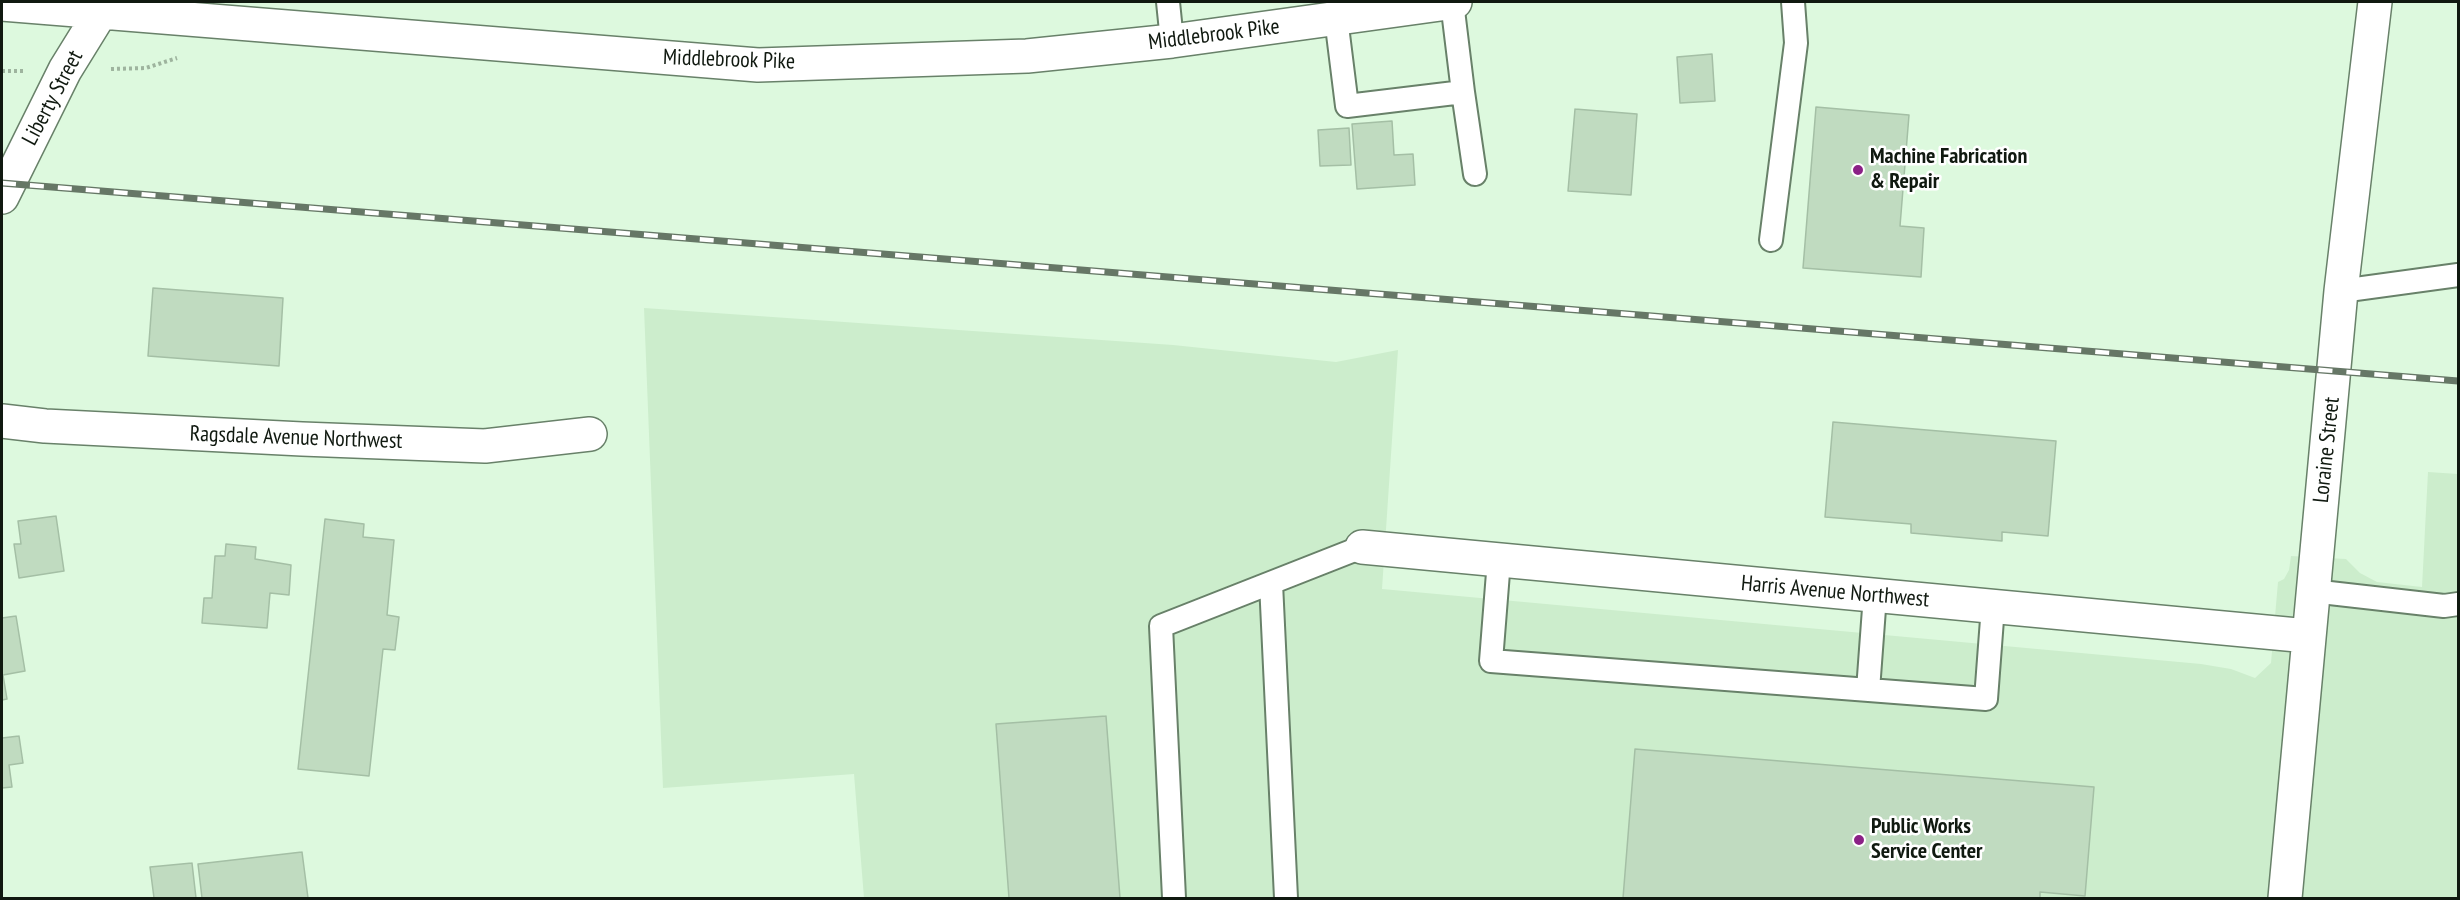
<!DOCTYPE html>
<html>
<head>
<meta charset="utf-8">
<style>
  body { margin:0 }
  #map { position:relative; width:2460px; height:900px; overflow:hidden; background:#ddf9de; font-family:"PT Sans Narrow",sans-serif }
  canvas { display:block }
  .frame { position:absolute; inset:0; border:3px solid #101910; pointer-events:none }
</style>
</head>
<body>
<div id="map">
<canvas width="2460" height="900"></canvas>
<div class="frame"></div>
</div>
<script>
const ctx = document.querySelector('canvas').getContext('2d');
ctx.lineJoin = 'round';
function fill(path, color) {
  ctx.fillStyle = color;
  ctx.fill(path, 'evenodd');
}
function poly(rows) {
  const path = new Path2D();
  for (const r of rows) {
    path.moveTo(r[0], r[1]);
    for (let i = 2; i < r.length; i += 2) path.lineTo(r[i], r[i + 1]);
  }
  return path;
}
function strokePath(path, color, width, dash) {
  ctx.strokeStyle = color;
  ctx.lineWidth = width;
  ctx.lineCap = dash ? 'butt' : 'round';
  ctx.setLineDash(dash || []);
  ctx.stroke(path);
}
function write(font, color, halo, rows, align = 'center') {
  ctx.font = font + ' "PT Sans Narrow",sans-serif';
  ctx.lineWidth = 5;
  ctx.setLineDash([]);
  ctx.textBaseline = 'middle';
  ctx.strokeStyle = halo;
  ctx.fillStyle = color;
  for (const [text, x, y, turn = 0] of rows) {
    ctx.save();
    ctx.translate(x, y);
    ctx.rotate((+turn || 0) * Math.PI / 180);
    ctx.textAlign = isNaN(turn) ? turn : align;
    if (halo) ctx.strokeText(text, 0, 0);
    ctx.fillText(text, 0, 0);
    ctx.restore();
  }
}
fill(poly([
  [644,308,1173,345,1336,362,1398,350,1382,589,2201,664,2231,669,2255,678,2271,663,2278,582,2284,579,2289,570,2291,556,2346,559,2360,573,2377,582,2422,587,2428,472,2458,474,2458,898,864,898,854,774,663,788]
]), '#ccedcc');
const building = poly([
  [1712,54,1715,101,1680,103,1677,57,1712,54],
  [1816,107,1909,115,1900,226,1924,228,1921,277,1803,268,1816,107],
  [1575,109,1637,114,1631,195,1568,191,1575,109],
  [1392,121,1394,155,1413,154,1415,185,1357,189,1352,124,1392,121],
  [1349,128,1351,165,1320,166,1318,130,1349,128],
  [153,288,283,298,279,366,148,356,153,288],
  [1833,422,2056,441,2048,536,2002,532,2002,541,1911,533,1911,524,1825,517,1833,422],
  [56,516,64,571,19,578,14,544,21,544,18,521,56,516],
  [325,519,364,524,363,537,394,540,387,615,399,617,395,650,383,649,369,776,298,769,325,519],
  [226,544,256,547,255,559,291,565,289,595,270,593,267,628,202,623,204,598,212,598,215,556,225,556,226,544],
  [16,616,25,671,3,675,7,699,2,700,2,618,16,616],
  [1106,716,1120,898,1009,898,996,724,1106,716],
  [19,736,23,763,9,765,12,787,2,788,2,738,19,736],
  [1635,749,2094,787,2085,896,2040,892,2040,898,1623,898,1635,749],
  [302,852,308,898,202,898,198,864,302,852],
  [192,863,196,898,154,898,150,867,192,863]
]);
fill(building, '#c0dbc0');
strokePath(building, '#a4bfa5', 1.5);
const lane = poly([
  [1168,2,1172,41],
  [1336,18,1347,106,1463,92,1452,2],
  [1463,92,1475,174],
  [1771,240,1796,43,1793,2],
  [2341,291,2458,275],
  [1499,560,1491,661,1986,699,1993,606],
  [1271,583,1286,898],
  [2312,591,2444,606,2458,604],
  [1868,690,1875,595],
  [1174,898,1161,626,1362,547]
]);
const street = poly([
  [2,421,45,426,302,439,485,446,590,434],
  [1362,547,2308,636],
  [2285,898,2341,291,2375,2]
]);
const secondary = poly([
  [2,4,758,65,1027,56,1172,41,1455,2],
  [2,197,65,70,107,2]
]);
strokePath(lane, '#688169', 26);
strokePath(street, '#688169', 36);
strokePath(secondary, '#688169', 36);
strokePath(poly([
  [111,69,146,68,177,58],
  [2,71,23,71]
]), '#9eb49e', 4, [3, 3]);
strokePath(lane, '#fff', 22);
strokePath(street, '#fff', 33);
strokePath(secondary, '#fff', 33);
const rail = poly([
  [2,183,2458,381]
]);
strokePath(rail, '#676', 7);
strokePath(rail, '#fff', 4.5, [14]);
for (const [x, y, r, color] of [
  [1858,170,6,"#8b2186"],
  [1859,840,6,"#8b2186"]
]) {
  const dot = new Path2D();
  dot.arc(x, y, r, 0, 2 * Math.PI);
  ctx.fillStyle = color;
  ctx.fill(dot);
  strokePath(dot, '#fff', 2);
}
write('22px', '#101910', '#fff', [
  ["Middlebrook Pike",1214,35,-7],
  ["Middlebrook Pike",729,60,2],
  ["Liberty Street",53,98,-62],
  ["Ragsdale Avenue Northwest",296,438,2],
  ["Loraine Street",2327,450,-84],
  ["Harris Avenue Northwest",1835,592,5]
]);
write('bold 22px', '#101910', '#fff', [
  ["Machine Fabrication",1870,157],
  ["& Repair",1870,182],
  ["Public Works",1871,827],
  ["Service Center",1871,852]
], 'left');
</script>
</body>
</html>
